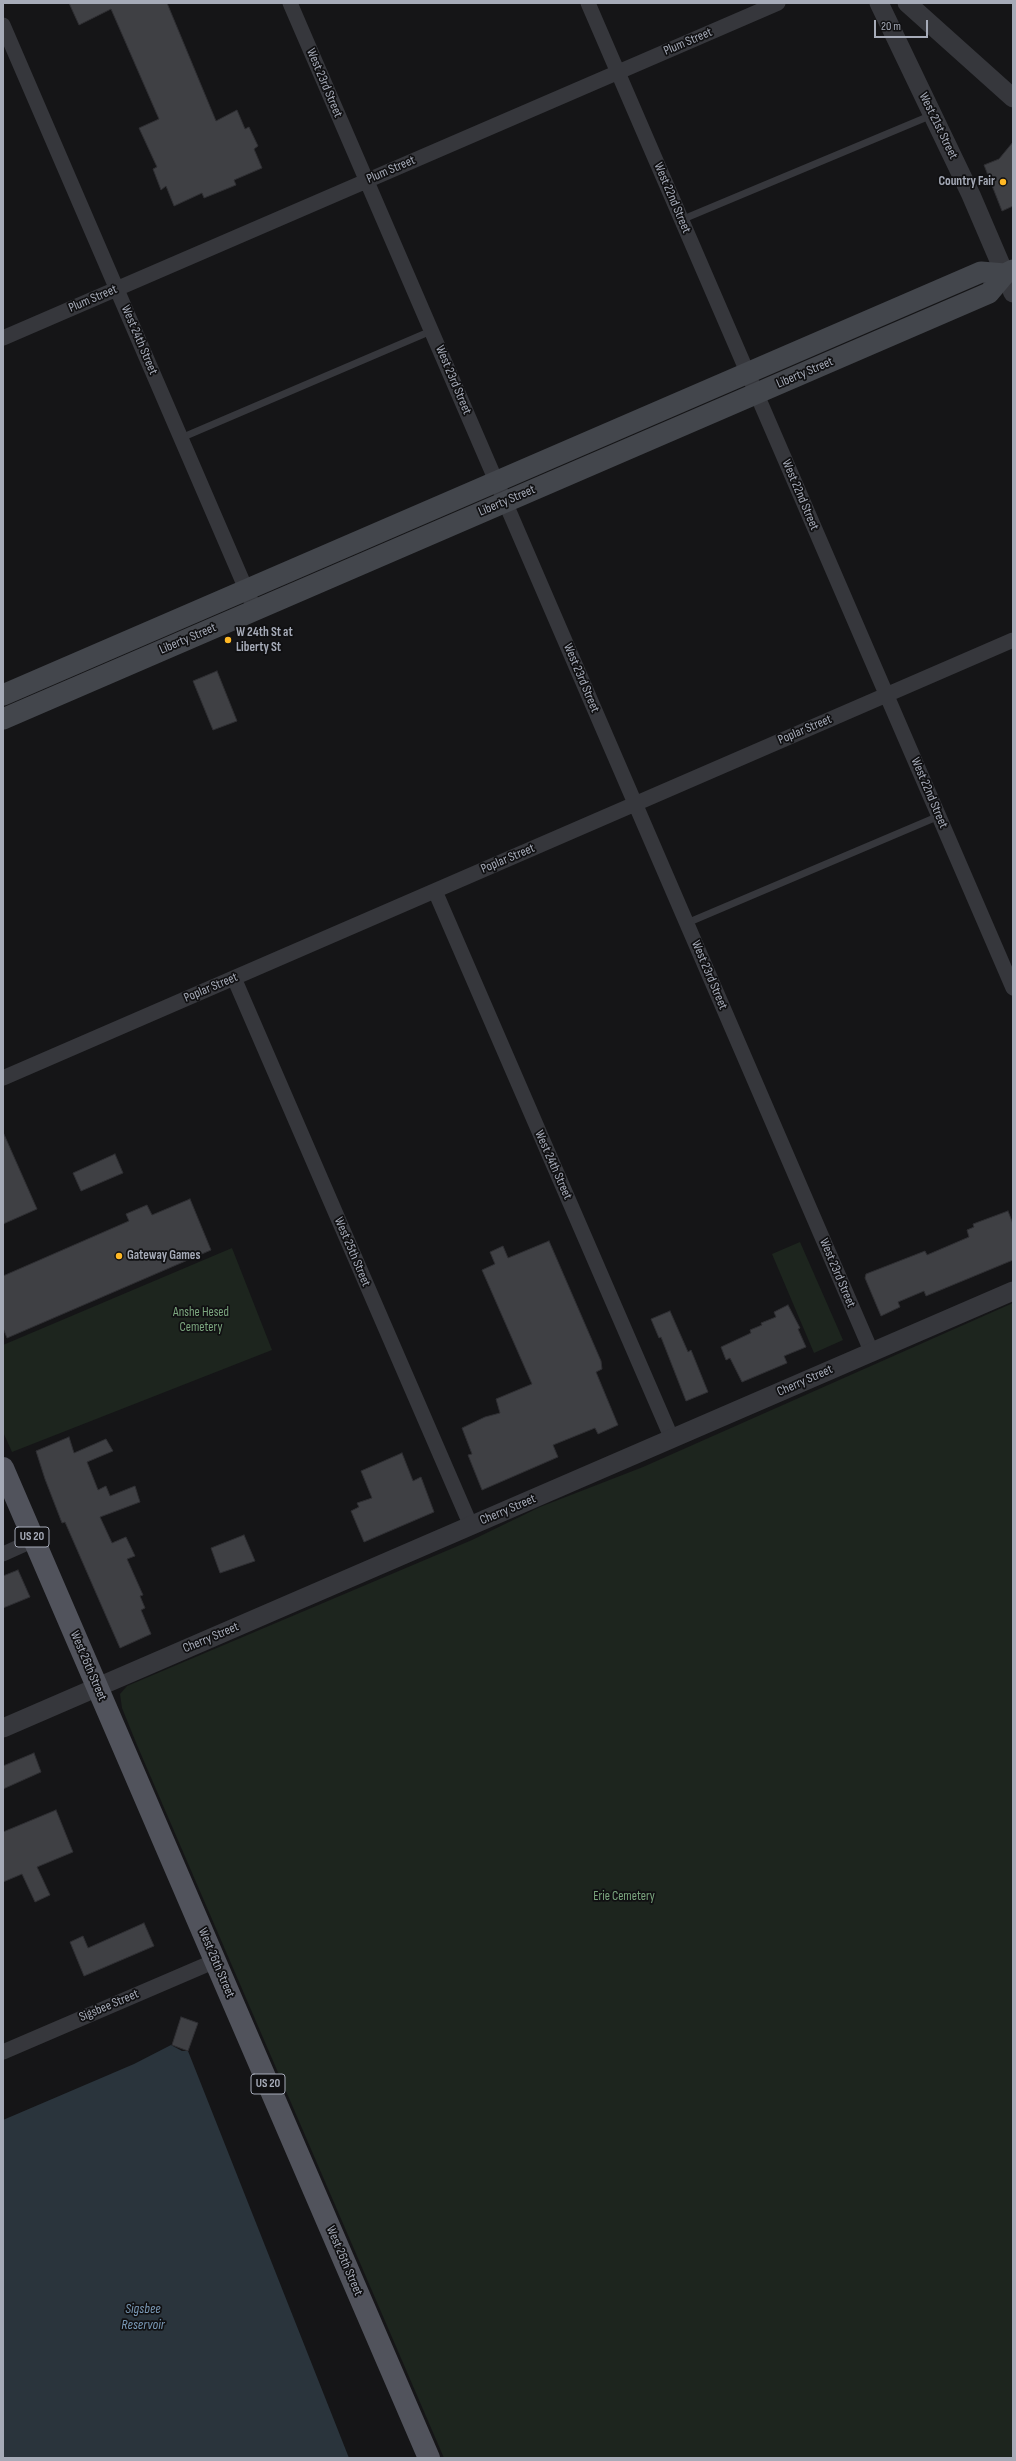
<!DOCTYPE html>
<html>
<head>
<meta charset="utf-8">
<style>
  body { margin:0 }
  #map { position:relative; width:1016px; height:2461px; overflow:hidden; background:#151517; font-family:"Sofia Sans Condensed",sans-serif }
  canvas { display:block }
  .frame { position:absolute; inset:0; border:4px solid #a6abb8; pointer-events:none }
  .scale { position:absolute; left:874px; top:20px; width:54px; height:18px; box-sizing:border-box; border:2px solid #a6abb8; border-top:0; padding-left:5px; font-size:12px; line-height:14px; white-space:nowrap; color:#a6abb8; -webkit-text-stroke:3px #101012; paint-order:stroke }
</style>
</head>
<body>
<div id="map">
<canvas width="1016" height="2461"></canvas>
<div class="frame"></div>
<div class="scale">20 m</div>
</div>
<script>
const ctx = document.querySelector('canvas').getContext('2d');
ctx.lineJoin = 'round';
function fill(path, color) {
  ctx.fillStyle = color;
  ctx.fill(path, 'evenodd');
}
function poly(rows) {
  const path = new Path2D();
  for (const r of rows) {
    path.moveTo(r[0], r[1]);
    for (let i = 2; i < r.length; i += 2) path.lineTo(r[i], r[i + 1]);
  }
  return path;
}
function strokePath(path, color, width, dash) {
  ctx.strokeStyle = color;
  ctx.lineWidth = width;
  ctx.lineCap = dash ? 'butt' : 'round';
  ctx.setLineDash(dash || []);
  ctx.stroke(path);
}
function write(font, color, halo, rows, align = 'center') {
  ctx.font = font + ' "Sofia Sans Condensed",sans-serif';
  ctx.lineWidth = 3.5;
  ctx.setLineDash([]);
  ctx.textBaseline = 'middle';
  ctx.strokeStyle = halo;
  ctx.fillStyle = color;
  for (const [text, x, y, turn = 0] of rows) {
    ctx.save();
    ctx.translate(x, y);
    ctx.rotate((+turn || 0) * Math.PI / 180);
    ctx.textAlign = isNaN(turn) ? turn : align;
    if (halo) ctx.strokeText(text, 0, 0);
    ctx.fillText(text, 0, 0);
    ctx.restore();
  }
}
fill(poly([
  [800,1242,843,1340,814,1353,772,1254],
  [232,1248,272,1350,12,1452,3,1432,3,1345],
  [1013,1303,1013,2458,444,2458,137,1745,122,1708,120,1694,127,1686,472,1540,540,1507,643,1467]
]), '#1d251e');
fill(poly([
  [171,2045,182,2051,188,2051,349,2458,3,2458,3,2120,134,2064]
]), '#2a343c');
const building = poly([
  [69,3,167,3,216,121,237,110,245,129,249,127,258,146,254,149,262,168,234,180,236,185,204,198,202,193,174,206,166,186,161,190,153,169,157,167,139,128,159,119,111,9,79,25,69,3],
  [1013,142,1013,206,1002,211,984,165,999,159,1013,142],
  [217,671,237,721,213,730,193,681,217,671],
  [3,1132,37,1209,3,1224,3,1132],
  [115,1154,123,1173,81,1191,73,1173,115,1154],
  [190,1199,211,1250,7,1338,3,1328,3,1276,129,1221,126,1214,147,1205,152,1215,190,1199],
  [1008,1211,1013,1224,1013,1260,926,1296,924,1291,898,1302,900,1307,881,1316,865,1278,866,1274,925,1251,927,1255,969,1237,967,1230,974,1227,973,1224,1008,1211],
  [549,1241,601,1361,602,1369,596,1372,618,1425,598,1434,595,1428,553,1445,558,1457,482,1490,468,1455,472,1454,462,1428,485,1417,500,1413,496,1399,532,1384,482,1270,495,1264,490,1252,503,1246,508,1258,549,1241],
  [788,1305,800,1328,798,1329,806,1347,784,1356,787,1363,742,1382,730,1358,726,1360,721,1347,751,1333,750,1330,762,1325,761,1323,776,1317,774,1312,788,1305],
  [670,1311,688,1352,691,1350,708,1392,686,1401,661,1337,659,1338,651,1319,670,1311],
  [69,1437,74,1453,106,1439,113,1451,87,1462,98,1490,106,1486,110,1496,135,1486,140,1502,100,1517,112,1543,126,1537,135,1556,127,1559,143,1595,140,1596,145,1608,141,1610,151,1634,120,1648,65,1522,62,1523,45,1479,36,1451,69,1437],
  [402,1453,413,1481,421,1477,434,1512,364,1542,351,1511,359,1507,357,1503,372,1498,361,1471,402,1453],
  [244,1535,255,1561,220,1573,211,1548,244,1535],
  [18,1570,30,1597,3,1608,3,1576,18,1570],
  [34,1753,41,1772,3,1789,3,1766,34,1753],
  [56,1810,73,1852,37,1867,50,1895,35,1902,22,1874,3,1882,3,1832,56,1810],
  [144,1923,154,1946,84,1976,70,1942,83,1936,88,1948,144,1923],
  [181,2017,198,2023,188,2051,172,2045,181,2017]
]);
fill(building, '#3f4044');
strokePath(building, '#2f2f33', 1);
strokePath(poly([
  [681,220,932,115],
  [181,438,431,331],
  [687,923,939,816]
]), '#36373c', 7);
strokePath(poly([
  [290,3,872,1353],
  [588,3,1013,988],
  [3,25,255,610],
  [3,338,778,3],
  [435,891,672,1439],
  [234,978,471,1526],
  [3,1078,1013,640],
  [3,1554,34,1540],
  [3,2052,215,1961]
]), '#36373c', 15);
strokePath(poly([
  [879,3,971,195,1013,293],
  [907,3,1013,98],
  [3,1728,1013,1291]
]), '#36373c', 19);
strokePath(poly([
  [3,695,981,272,1005,274,1013,270],
  [3,719,989,293,1005,274]
]), '#43464c', 21);
strokePath(poly([
  [3,1468,429,2458]
]), '#51535c', 22);
for (const [x, y, r, color] of [
  [1003,182,4,"#ffb825"],
  [228,640,4,"#ffb825"],
  [119,1256,4,"#ffb825"]
]) {
  const dot = new Path2D();
  dot.arc(x, y, r, 0, 2 * Math.PI);
  ctx.fillStyle = color;
  ctx.fill(dot);
  strokePath(dot, '#101012', 1.5);
}
for (const [x, y, w] of [
  [32,1537,34],
  [268,2084,34]
]) {
  const box = new Path2D();
  box.roundRect(x - w / 2, y - 10, w, 20, 3);
  ctx.fillStyle = '#101012';
  ctx.fill(box);
  strokePath(box, '#a6abb8', 1);
}
write('bold 12px', '#a6abb8', null, [
  ["US 20",32,1537],
  ["US 20",268,2084]
]);
write('13px', '#a6abb8', '#101012', [
  ["Plum Street",688,42,-23],
  ["West 23rd Street",324,83,67],
  ["West 21st Street",938,126,64],
  ["Plum Street",391,170,-23],
  ["West 22nd Street",672,198,67],
  ["Plum Street",93,299,-23],
  ["West 24th Street",139,340,67],
  ["Liberty Street",805,373,-23],
  ["West 23rd Street",453,380,67],
  ["West 22nd Street",800,495,67],
  ["Liberty Street",507,501,-23],
  ["Liberty Street",188,639,-23],
  ["West 23rd Street",581,678,67],
  ["Poplar Street",805,730,-23],
  ["West 22nd Street",929,793,67],
  ["Poplar Street",508,859,-23],
  ["West 23rd Street",709,975,67],
  ["Poplar Street",211,988,-23],
  ["West 24th Street",553,1165,66],
  ["West 25th Street",352,1252,67],
  ["West 23rd Street",837,1273,67],
  ["Cherry Street",805,1381,-24],
  ["Cherry Street",508,1510,-23],
  ["Cherry Street",211,1638,-23],
  ["West 26th Street",88,1666,67],
  ["West 26th Street",216,1963,67],
  ["Sigsbee Street",109,2006,-23],
  ["West 26th Street",344,2261,67]
]);
write('bold 13px', '#a6abb8', '#101012', [
  ["Country Fair",995,182,"right"],
  ["W 24th St at",236,633],
  ["Liberty St",236,648],
  ["Gateway Games",127,1256]
], 'left');
write('13px', '#7ba57e', '#101012', [
  ["Anshe Hesed",201,1313],
  ["Cemetery",201,1328],
  ["Erie Cemetery",624,1897]
]);
write('italic 14px', '#7a99b6', '#101012', [
  ["Sigsbee",143,2309],
  ["Reservoir",143,2325]
]);
</script>
</body>
</html>
